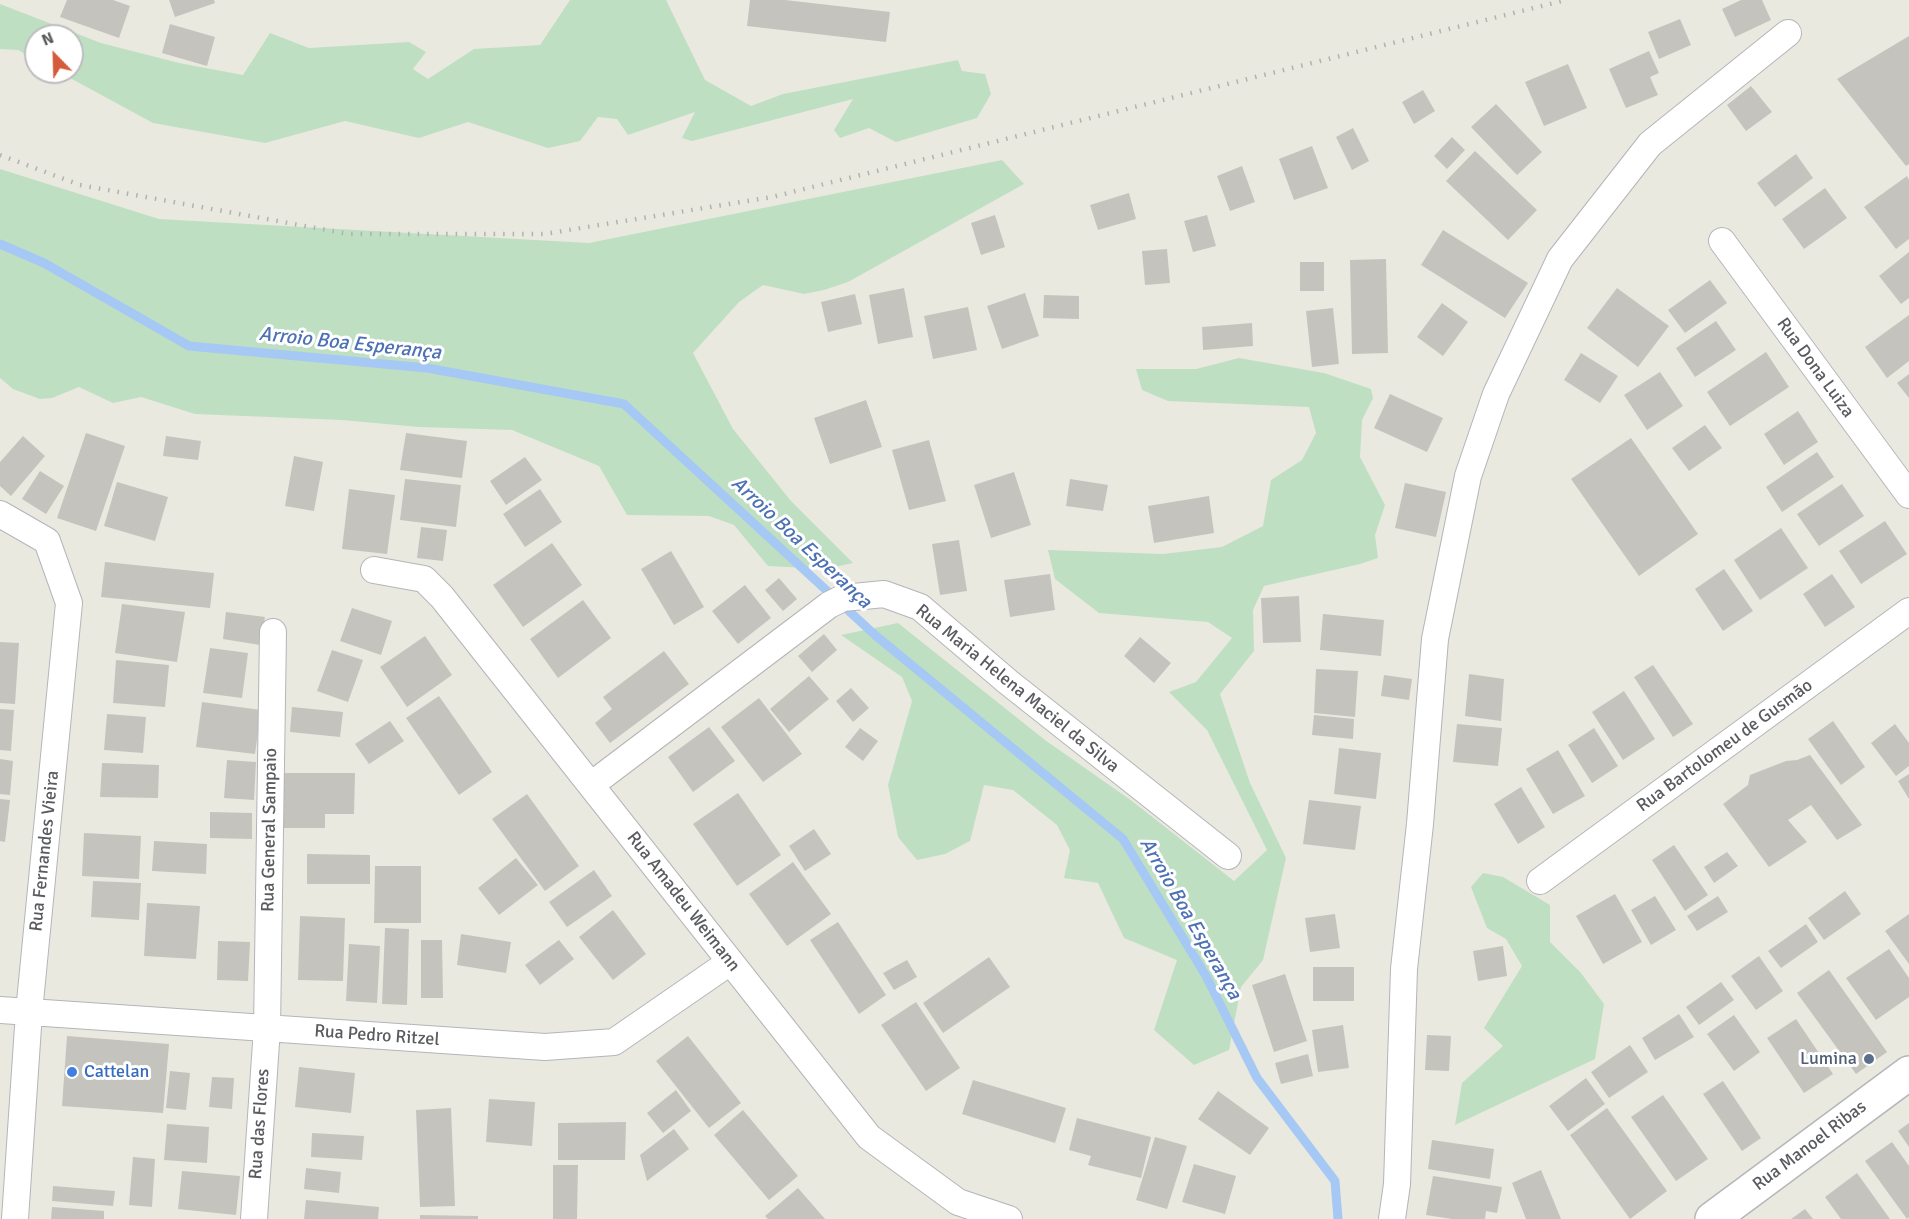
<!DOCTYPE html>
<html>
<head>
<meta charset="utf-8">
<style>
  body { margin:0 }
  #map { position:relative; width:1909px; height:1219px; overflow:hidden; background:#eae9e0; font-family:Signika,sans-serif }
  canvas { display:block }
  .north { position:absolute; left:24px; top:24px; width:60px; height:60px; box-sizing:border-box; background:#fff; border:2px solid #bdbdbf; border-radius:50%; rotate:337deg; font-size:16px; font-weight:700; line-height:24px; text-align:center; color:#595b5f }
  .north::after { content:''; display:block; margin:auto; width:21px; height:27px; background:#d45c3c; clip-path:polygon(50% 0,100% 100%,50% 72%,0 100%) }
</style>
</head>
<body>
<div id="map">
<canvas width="1909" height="1219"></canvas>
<div class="north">N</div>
</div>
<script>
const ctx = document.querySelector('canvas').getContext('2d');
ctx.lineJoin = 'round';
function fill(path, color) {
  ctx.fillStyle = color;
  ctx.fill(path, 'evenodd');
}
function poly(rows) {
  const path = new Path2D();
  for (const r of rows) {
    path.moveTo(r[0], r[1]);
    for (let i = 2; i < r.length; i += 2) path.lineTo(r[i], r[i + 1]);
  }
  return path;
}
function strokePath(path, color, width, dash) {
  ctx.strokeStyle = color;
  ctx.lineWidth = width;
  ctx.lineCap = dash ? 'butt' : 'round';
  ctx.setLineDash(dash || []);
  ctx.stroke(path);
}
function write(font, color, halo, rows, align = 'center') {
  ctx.font = font + ' Signika,sans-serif';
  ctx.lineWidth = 6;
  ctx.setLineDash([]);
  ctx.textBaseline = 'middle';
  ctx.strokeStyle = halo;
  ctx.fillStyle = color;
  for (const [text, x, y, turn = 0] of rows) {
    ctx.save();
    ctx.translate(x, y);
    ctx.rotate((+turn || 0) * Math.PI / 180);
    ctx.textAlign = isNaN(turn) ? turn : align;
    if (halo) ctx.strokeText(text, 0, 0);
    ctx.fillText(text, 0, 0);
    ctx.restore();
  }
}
fill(poly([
  [570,0,666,0,705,80,751,106,783,94,958,60,962,71,985,74,991,94,977,118,896,142,869,128,840,138,834,130,853,99,692,141,682,138,695,112,628,135,617,119,598,117,580,141,548,148,468,122,419,138,345,121,265,143,153,123,59,72,72,72,72,36,36,36,36,60,18,50,0,49,0,4,101,43,179,63,243,75,270,33,309,48,409,42,426,52,413,69,428,79,474,49,540,45],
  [1002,160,1024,184,848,282,824,290,804,294,763,285,739,302,693,353,733,429,791,501,853,563,826,569,768,566,734,525,709,516,627,515,599,466,512,430,419,427,342,420,195,414,141,397,113,403,79,387,52,398,40,399,13,389,0,378,0,169,159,219,589,243],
  [1239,358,1324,373,1371,389,1373,398,1362,420,1360,457,1385,505,1375,535,1378,558,1360,564,1264,586,1253,610,1254,651,1220,694,1250,783,1286,858,1263,960,1241,987,1229,1050,1194,1065,1154,1030,1177,960,1124,938,1098,883,1064,878,1070,850,1057,825,1013,790,984,785,970,841,945,854,917,860,898,837,888,785,912,701,902,677,841,635,898,623,1045,740,1132,801,1234,881,1267,850,1207,730,1169,692,1196,682,1232,638,1208,622,1099,613,1055,579,1048,550,1163,554,1222,547,1263,526,1271,480,1302,460,1316,433,1309,407,1168,401,1142,390,1136,369,1196,369],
  [1483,873,1503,877,1550,905,1550,942,1581,973,1604,1004,1595,1059,1455,1125,1462,1083,1503,1046,1484,1028,1522,966,1506,939,1487,928,1471,887]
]), '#bfdfc3');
strokePath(poly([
  [0,244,44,263,189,346,427,368,624,404,875,635,1123,839,1206,976,1257,1078,1335,1181,1338,1219]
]), '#a6c8f4', 9);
fill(poly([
  [67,0,113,0,130,6,119,38,60,17],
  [169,0,214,0,215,3,175,17],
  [750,0,785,0,890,12,886,42,747,26],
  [1741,0,1762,0,1771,20,1735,37,1722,9],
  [1680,19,1691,45,1659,59,1648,32],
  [170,24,215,37,207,66,162,53],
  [1909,36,1909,164,1906,166,1837,79],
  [1649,51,1659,73,1650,77,1658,95,1626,108,1609,69],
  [1568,64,1587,108,1544,126,1525,82],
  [1751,86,1772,112,1746,131,1727,105],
  [1423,90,1435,111,1414,124,1402,102],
  [1496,104,1542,152,1517,175,1471,127],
  [1353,128,1369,161,1352,170,1336,137],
  [1452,137,1465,150,1447,169,1434,156],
  [1312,146,1328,188,1294,200,1279,159],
  [1475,151,1537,210,1508,240,1446,181],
  [1796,154,1813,178,1775,207,1757,183],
  [1242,166,1255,202,1230,211,1217,176],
  [1907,176,1909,180,1909,239,1896,249,1864,207],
  [1825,188,1847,218,1804,249,1782,219],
  [1129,193,1136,219,1098,230,1090,205],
  [995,215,1005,247,981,255,971,223],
  [1207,215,1216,246,1193,252,1184,221],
  [1443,230,1528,283,1505,318,1421,265],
  [1167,249,1170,283,1145,285,1142,251],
  [1909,252,1909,298,1901,304,1879,276],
  [1386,259,1388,353,1352,354,1350,260],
  [1300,262,1324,262,1324,291,1300,291],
  [1710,280,1727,303,1685,333,1668,310],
  [904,288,913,337,878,344,869,295],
  [1617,288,1669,326,1638,367,1587,328],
  [1025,293,1039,336,1002,349,987,306],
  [855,294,862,324,828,332,821,302],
  [1044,295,1079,296,1079,319,1043,318],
  [1442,303,1468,322,1443,356,1417,337],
  [968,307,977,350,933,359,924,316],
  [1333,308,1339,364,1312,367,1306,311],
  [1909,315,1909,361,1887,378,1865,347],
  [1716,321,1736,350,1695,377,1676,348],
  [1252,323,1253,346,1203,350,1202,327],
  [1766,352,1789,387,1730,426,1707,392],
  [1581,353,1618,376,1600,403,1564,380],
  [1660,372,1683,406,1647,430,1624,395],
  [1909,374,1909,398,1897,383],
  [1390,394,1443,418,1427,452,1374,428],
  [866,400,882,447,830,464,814,418],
  [1798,411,1818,442,1784,465,1764,434],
  [1705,425,1722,448,1689,471,1672,448],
  [86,433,125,446,96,531,57,518],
  [406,433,467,441,462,478,400,470],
  [23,436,45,456,11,496,0,486,0,462],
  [166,436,201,441,198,460,163,456],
  [1631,438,1698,534,1639,576,1571,479],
  [929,440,946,501,909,510,892,450],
  [1817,452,1834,477,1782,512,1766,487],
  [294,456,323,462,314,511,285,506],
  [525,457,542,480,506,505,490,481],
  [40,471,64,486,46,514,22,499],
  [1014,472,1031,525,991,538,974,485],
  [405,479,461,485,456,527,400,520],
  [1070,479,1108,485,1103,511,1066,506],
  [117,482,168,497,155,541,104,526],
  [1405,483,1446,492,1436,537,1395,528],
  [1842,484,1864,516,1819,546,1797,514],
  [349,489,395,495,387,554,342,549],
  [540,489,562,522,525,547,503,514],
  [1209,496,1214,533,1154,543,1148,506],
  [1885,521,1907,554,1861,584,1839,551],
  [421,527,447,530,443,561,417,558],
  [1781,528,1808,568,1760,600,1734,560],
  [959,540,967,591,940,595,932,544],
  [552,543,582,585,523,627,493,585],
  [671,551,704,607,674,625,641,569],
  [105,562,214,573,210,608,101,597],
  [1724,569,1753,611,1723,631,1695,589],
  [1050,574,1055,610,1010,617,1004,580],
  [1832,574,1855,607,1825,627,1803,594],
  [779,578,797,599,783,611,765,590],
  [745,585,771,618,738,644,712,611],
  [1299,596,1301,642,1263,643,1261,598],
  [583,600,611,638,558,678,530,639],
  [122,604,185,612,177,662,115,653],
  [352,608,392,621,381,655,340,641],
  [226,612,265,617,260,645,223,639],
  [1323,614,1384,620,1381,656,1320,650],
  [824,634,837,650,812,672,798,656],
  [425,636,452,675,407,707,380,667],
  [1140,637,1171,663,1154,683,1124,656],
  [0,642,19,643,15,704,0,703],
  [210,648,248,653,242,698,203,693],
  [332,650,363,660,348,702,317,691],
  [664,651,689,684,610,743,595,723,612,709,603,697],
  [116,660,169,665,165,707,113,703],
  [1653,665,1693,724,1673,737,1634,677],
  [1316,669,1358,671,1355,717,1314,713],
  [1469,674,1504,679,1501,721,1465,716],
  [1384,675,1412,679,1409,700,1381,696],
  [809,676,829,699,789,732,770,709],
  [851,688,869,708,853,722,836,701],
  [1624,691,1655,739,1623,760,1592,712],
  [439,696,492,772,459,795,406,718],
  [759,698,802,754,763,782,721,727],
  [202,702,261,710,255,754,196,747],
  [292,707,343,712,340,737,290,732],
  [0,709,14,710,11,751,0,750],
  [107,714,146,717,143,753,104,750],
  [1314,715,1354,719,1353,739,1312,735],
  [390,721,404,741,369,764,355,744],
  [1833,721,1865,767,1841,785,1808,739],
  [1457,724,1502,728,1498,766,1453,762],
  [1895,724,1909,743,1909,766,1896,776,1871,743],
  [709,727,735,761,693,792,668,757],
  [860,728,878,741,863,761,845,747],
  [1594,728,1618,766,1592,783,1568,745],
  [1339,748,1381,753,1376,799,1334,794],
  [1558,750,1585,796,1553,814,1526,769],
  [1810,755,1862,825,1837,840,1811,805,1788,820,1807,842,1769,867,1723,804,1748,785,1750,775,1786,761,1797,760],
  [0,759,13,761,10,795,0,794],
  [227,760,256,762,254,800,224,798],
  [102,763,159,765,158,798,100,797],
  [284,773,355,773,354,814,325,814,325,828,283,828],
  [1909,774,1909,799,1898,781],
  [1521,787,1545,827,1518,844,1494,804],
  [738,793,781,855,737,886,693,824],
  [527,794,579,866,545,891,492,819],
  [0,799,10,800,5,842,0,841],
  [1309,800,1361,806,1355,850,1303,844],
  [210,812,252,813,252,839,210,838],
  [814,829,831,854,805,871,789,846],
  [84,833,141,836,139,879,82,876],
  [154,841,207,844,206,874,152,871],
  [1674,845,1708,895,1685,911,1652,860],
  [1727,852,1738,866,1714,883,1704,867],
  [307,854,370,855,370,884,307,884],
  [516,858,538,885,499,915,478,888],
  [793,862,831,914,787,946,749,894],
  [375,866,421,866,421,923,374,923],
  [594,870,612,896,567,927,549,902],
  [93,881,141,883,139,920,91,917],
  [1845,891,1861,914,1824,940,1808,918],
  [1615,894,1642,942,1603,964,1576,916],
  [1655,896,1676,930,1651,945,1631,910],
  [1718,896,1728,912,1697,931,1687,916],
  [147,903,200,906,196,959,144,956],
  [613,910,646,954,613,980,579,937],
  [1335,914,1340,948,1310,952,1305,918],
  [1909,914,1909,964,1885,931],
  [300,916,345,918,343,981,298,980],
  [838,922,886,995,859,1014,810,940],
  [1806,924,1818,942,1781,968,1768,951],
  [385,928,409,929,407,1005,382,1004],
  [461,934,511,942,506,973,457,965],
  [421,940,442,940,443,998,421,998],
  [559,940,574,959,540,985,525,965],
  [218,941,250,942,248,981,217,980],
  [349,944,380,946,377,1003,346,1001],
  [1503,946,1507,976,1478,981,1473,951],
  [1889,949,1909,978,1909,997,1876,1020,1846,978],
  [1759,956,1783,991,1756,1010,1731,976],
  [989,957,1010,987,943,1033,923,1003],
  [907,960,917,977,894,990,883,973],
  [1313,967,1354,967,1354,1001,1313,1001],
  [1829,970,1887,1052,1856,1074,1797,993],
  [1285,974,1307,1041,1274,1052,1252,985],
  [1721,982,1734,1000,1699,1025,1686,1007],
  [916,1002,960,1068,926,1091,881,1025],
  [1679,1014,1694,1037,1655,1060,1642,1038],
  [1734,1015,1760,1052,1734,1071,1707,1034],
  [1796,1019,1833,1074,1804,1093,1767,1038],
  [1343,1025,1349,1068,1318,1072,1312,1030],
  [1427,1035,1451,1036,1449,1071,1425,1070],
  [67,1036,169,1044,163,1113,62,1106],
  [688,1036,741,1103,709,1128,656,1061],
  [1630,1045,1648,1072,1609,1098,1591,1072],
  [1308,1054,1313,1076,1281,1084,1275,1063],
  [299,1067,355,1073,351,1113,295,1107],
  [170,1071,190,1073,186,1110,166,1108],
  [212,1077,234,1078,232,1109,209,1107],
  [1586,1078,1605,1104,1568,1131,1549,1106],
  [973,1080,1066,1108,1055,1143,962,1114],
  [1723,1081,1761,1138,1742,1151,1703,1094],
  [676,1090,691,1111,663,1133,647,1113],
  [1218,1091,1269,1128,1250,1155,1198,1119],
  [1663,1095,1708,1159,1676,1181,1631,1117],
  [489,1099,535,1102,532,1146,486,1142],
  [451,1108,455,1206,420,1207,416,1110],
  [1607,1108,1667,1191,1630,1219,1570,1135],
  [743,1110,798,1176,769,1200,714,1135],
  [1077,1118,1151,1137,1141,1178,1088,1165,1091,1156,1069,1150],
  [626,1122,625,1160,558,1160,558,1123],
  [1909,1123,1909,1147,1898,1131],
  [167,1124,209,1127,207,1163,164,1160],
  [674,1129,689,1149,647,1181,640,1155],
  [312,1133,364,1136,362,1160,311,1157],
  [1155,1137,1187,1146,1167,1209,1136,1200],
  [1432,1140,1494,1149,1490,1179,1428,1169],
  [1892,1142,1909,1166,1909,1217,1907,1219,1865,1161],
  [133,1157,155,1159,152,1207,129,1205],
  [1194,1164,1236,1176,1225,1214,1182,1202],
  [553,1165,578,1165,577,1219,553,1219],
  [306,1168,341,1172,339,1193,304,1189],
  [1541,1170,1561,1219,1526,1219,1512,1183],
  [182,1171,240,1176,236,1215,178,1209],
  [1857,1173,1890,1219,1841,1219,1825,1197],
  [1433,1176,1502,1187,1497,1213,1486,1211,1485,1219,1452,1219,1426,1215],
  [53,1186,115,1191,113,1206,52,1201],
  [798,1188,825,1219,768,1219,765,1216],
  [306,1200,379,1207,378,1219,304,1219],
  [52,1207,104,1211,104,1219,51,1219],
  [1805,1209,1813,1219,1791,1219],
  [420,1215,478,1216,478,1219,420,1219]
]), '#c5c3bd');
const street = poly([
  [1722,241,1909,495],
  [0,514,47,541,69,603,29,1012,15,1219],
  [374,570,424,579,442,597,869,1137,958,1202,1009,1219],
  [591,785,829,605,843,598,884,594,920,607,1008,682,1228,856],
  [1540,881,1909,611],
  [0,1010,545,1047,614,1042,730,962],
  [254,1219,267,1028,273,632],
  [1392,1219,1397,1184,1404,969,1420,824,1435,639,1468,476,1496,394,1560,259,1650,144,1788,33]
]);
const secondary = poly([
  [1712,1219,1909,1073]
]);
strokePath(street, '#b3b5b9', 28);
strokePath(secondary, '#b4b6bb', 36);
strokePath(street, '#fff', 26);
strokePath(secondary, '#fff', 33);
strokePath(poly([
  [0,155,80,185,349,234,544,234,772,197,1566,0]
]), '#b0b1b1', 4.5, [1.5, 8]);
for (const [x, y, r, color] of [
  [1869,1059,6,"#5c6f8a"],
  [72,1072,6,"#3f7fe0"]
]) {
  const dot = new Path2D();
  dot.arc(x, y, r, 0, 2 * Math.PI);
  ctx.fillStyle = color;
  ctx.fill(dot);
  strokePath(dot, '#fff', 2);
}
write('18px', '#595b5f', '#fff', [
  ["Rua Dona Luiza",1815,368,54],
  ["Rua Maria Helena Maciel da Silva",1017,689,39],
  ["Rua Bartolomeu de Gusmão",1725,746,-36],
  ["Rua General Sampaio",270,830,-89],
  ["Rua Fernandes Vieira",45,851,-84],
  ["Rua Amadeu Weimann",683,902,52],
  ["Rua Pedro Ritzel",377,1036,4],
  ["Rua das Flores",260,1124,-86],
  ["Rua Manoel Ribas",1810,1146,-37]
]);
write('18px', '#4e5e75', '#fff', [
  ["Lumina",1857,1059]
], 'right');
write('18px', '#366cbe', '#fff', [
  ["Cattelan",84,1072]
], 'left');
write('italic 20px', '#4c71b4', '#fff', [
  ["Arroio Boa Esperança",350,344,6],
  ["Arroio Boa Esperança",801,543,43],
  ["Arroio Boa Esperança",1190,919,60]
]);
</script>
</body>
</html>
